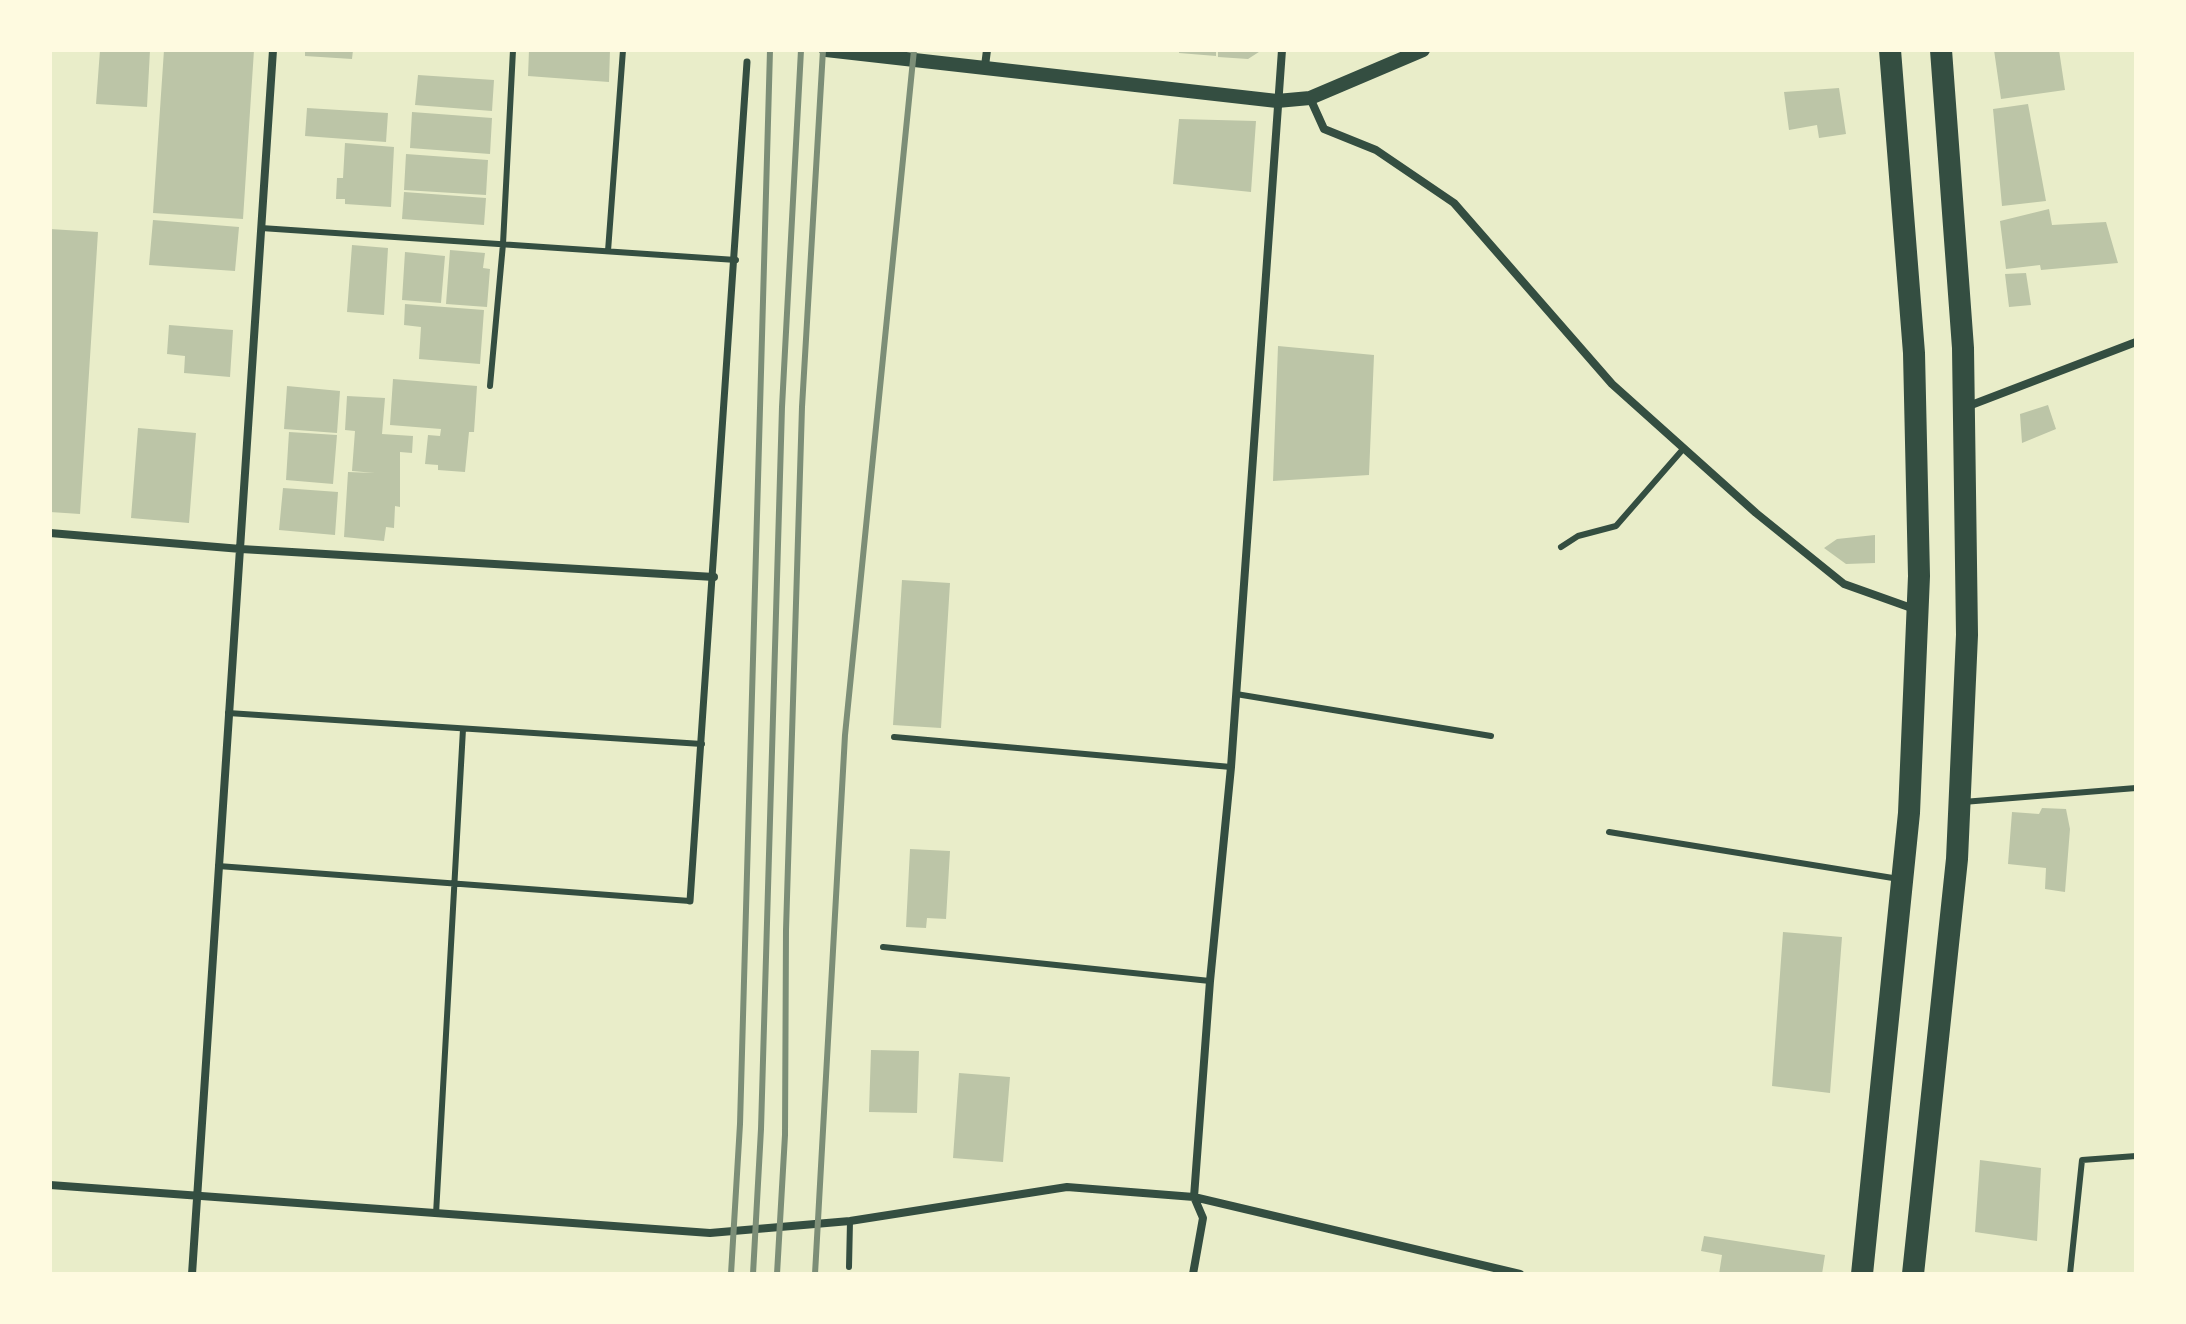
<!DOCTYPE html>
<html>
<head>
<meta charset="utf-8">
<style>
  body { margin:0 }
  #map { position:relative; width:2186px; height:1324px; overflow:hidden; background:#e9edc9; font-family:Manrope,sans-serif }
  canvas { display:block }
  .frame { position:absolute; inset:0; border:52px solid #fefae0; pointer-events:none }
</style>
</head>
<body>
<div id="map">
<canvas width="2186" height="1324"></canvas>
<div class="frame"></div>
</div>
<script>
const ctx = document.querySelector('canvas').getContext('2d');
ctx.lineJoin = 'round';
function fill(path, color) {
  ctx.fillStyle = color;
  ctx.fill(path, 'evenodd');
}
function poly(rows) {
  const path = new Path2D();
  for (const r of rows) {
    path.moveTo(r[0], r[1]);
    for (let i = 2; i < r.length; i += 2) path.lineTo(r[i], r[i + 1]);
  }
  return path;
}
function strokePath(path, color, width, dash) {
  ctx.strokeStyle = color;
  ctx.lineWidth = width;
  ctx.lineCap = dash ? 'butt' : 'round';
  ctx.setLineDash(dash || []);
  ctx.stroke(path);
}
fill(poly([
  [100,50,150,50,147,107,96,104],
  [164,50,254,50,243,219,153,213],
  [305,50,353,50,352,59,305,56],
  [529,50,610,50,609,82,528,76],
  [1179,50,1216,50,1216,56,1179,53],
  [1218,50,1262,50,1248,59,1218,57],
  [1994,50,2059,50,2065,90,2001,99],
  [418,75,494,80,492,111,415,105],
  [1839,88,1846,134,1819,138,1817,125,1789,130,1784,92],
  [2028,104,2046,201,2002,206,1993,109],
  [307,108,388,113,386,142,305,136],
  [412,112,492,118,490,154,410,148],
  [1179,119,1256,121,1251,192,1173,184],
  [345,143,394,147,391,207,345,204,345,199,336,199,337,178,343,178],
  [406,154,488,160,486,195,404,190],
  [404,192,486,198,484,225,402,219],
  [2049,209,2052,225,2106,222,2118,263,2041,270,2040,265,2006,269,2000,221],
  [153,220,239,227,235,271,149,265],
  [50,229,98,232,80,514,50,512],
  [352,245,388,248,384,315,347,312],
  [450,250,485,253,483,268,490,269,487,307,446,304],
  [405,252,445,256,441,303,402,300],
  [2026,273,2031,305,2009,307,2005,274],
  [405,304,484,310,480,364,419,359,421,327,404,325],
  [169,325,233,330,230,377,184,373,185,356,167,354],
  [1278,346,1374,355,1369,475,1273,481],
  [393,379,477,386,474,432,469,432,465,472,438,470,438,465,425,464,428,435,440,436,441,429,390,425],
  [287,386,340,391,337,433,284,429],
  [347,396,385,398,382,434,413,436,412,453,400,452,400,507,395,506,394,528,386,527,384,541,344,537,348,472,375,473,352,471,355,431,345,430],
  [2048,405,2056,429,2022,443,2020,414],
  [138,428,196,433,189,523,131,518],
  [289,432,337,435,333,484,286,480],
  [283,488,338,492,335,535,279,530],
  [1875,535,1875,563,1846,564,1824,548,1837,539],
  [902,580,950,583,941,728,893,725],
  [2042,808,2066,809,2070,829,2065,892,2045,889,2046,868,2008,864,2012,812,2039,814],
  [910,849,950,851,946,919,927,918,926,928,906,927],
  [1783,932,1842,937,1830,1093,1772,1086],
  [871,1050,919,1051,917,1113,869,1112],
  [959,1073,1010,1077,1003,1162,953,1158],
  [1980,1160,2041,1168,2037,1241,1975,1232],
  [1704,1236,1825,1255,1822,1274,1719,1274,1722,1255,1701,1251]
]), '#bcc5a7');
strokePath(poly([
  [261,228,736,260],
  [608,251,623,50],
  [490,386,503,244,513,50],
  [1561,547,1578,536,1616,526,1684,448],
  [1236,694,1491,736],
  [228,713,702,744],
  [894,737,1231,767],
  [1963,802,2136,788],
  [1609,832,1899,879],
  [218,866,690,901],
  [883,947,1210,981],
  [436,1214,463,729],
  [849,1267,850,1221],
  [2070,1274,2082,1160,2136,1156]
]), '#344e41', 6);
strokePath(poly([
  [690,901,747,62]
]), '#344e41', 7);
strokePath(poly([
  [985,66,987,50],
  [1310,98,1324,129,1376,150,1454,203,1612,384,1756,513,1844,584,1917,610],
  [1966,407,2136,342],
  [50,533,241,549,714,577],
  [50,1185,710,1233,850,1221,1067,1187,1194,1197,1520,1274],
  [192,1274,273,50],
  [1193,1274,1203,1218,1194,1197,1210,981,1231,767,1282,50]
]), '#344e41', 8);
strokePath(poly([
  [826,50,1277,101,1310,98,1423,50]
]), '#344e41', 14);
strokePath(poly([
  [1862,1274,1909,813,1919,576,1914,353,1890,50],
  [1913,1274,1957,859,1967,635,1963,348,1941,50]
]), '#344e41', 22);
strokePath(poly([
  [731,1274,740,1124,770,50],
  [753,1274,761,1129,782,407,801,50],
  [777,1274,785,1135,786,930,802,407,823,50],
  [815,1274,845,735,914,50]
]), '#7c8e77', 6);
</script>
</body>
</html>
